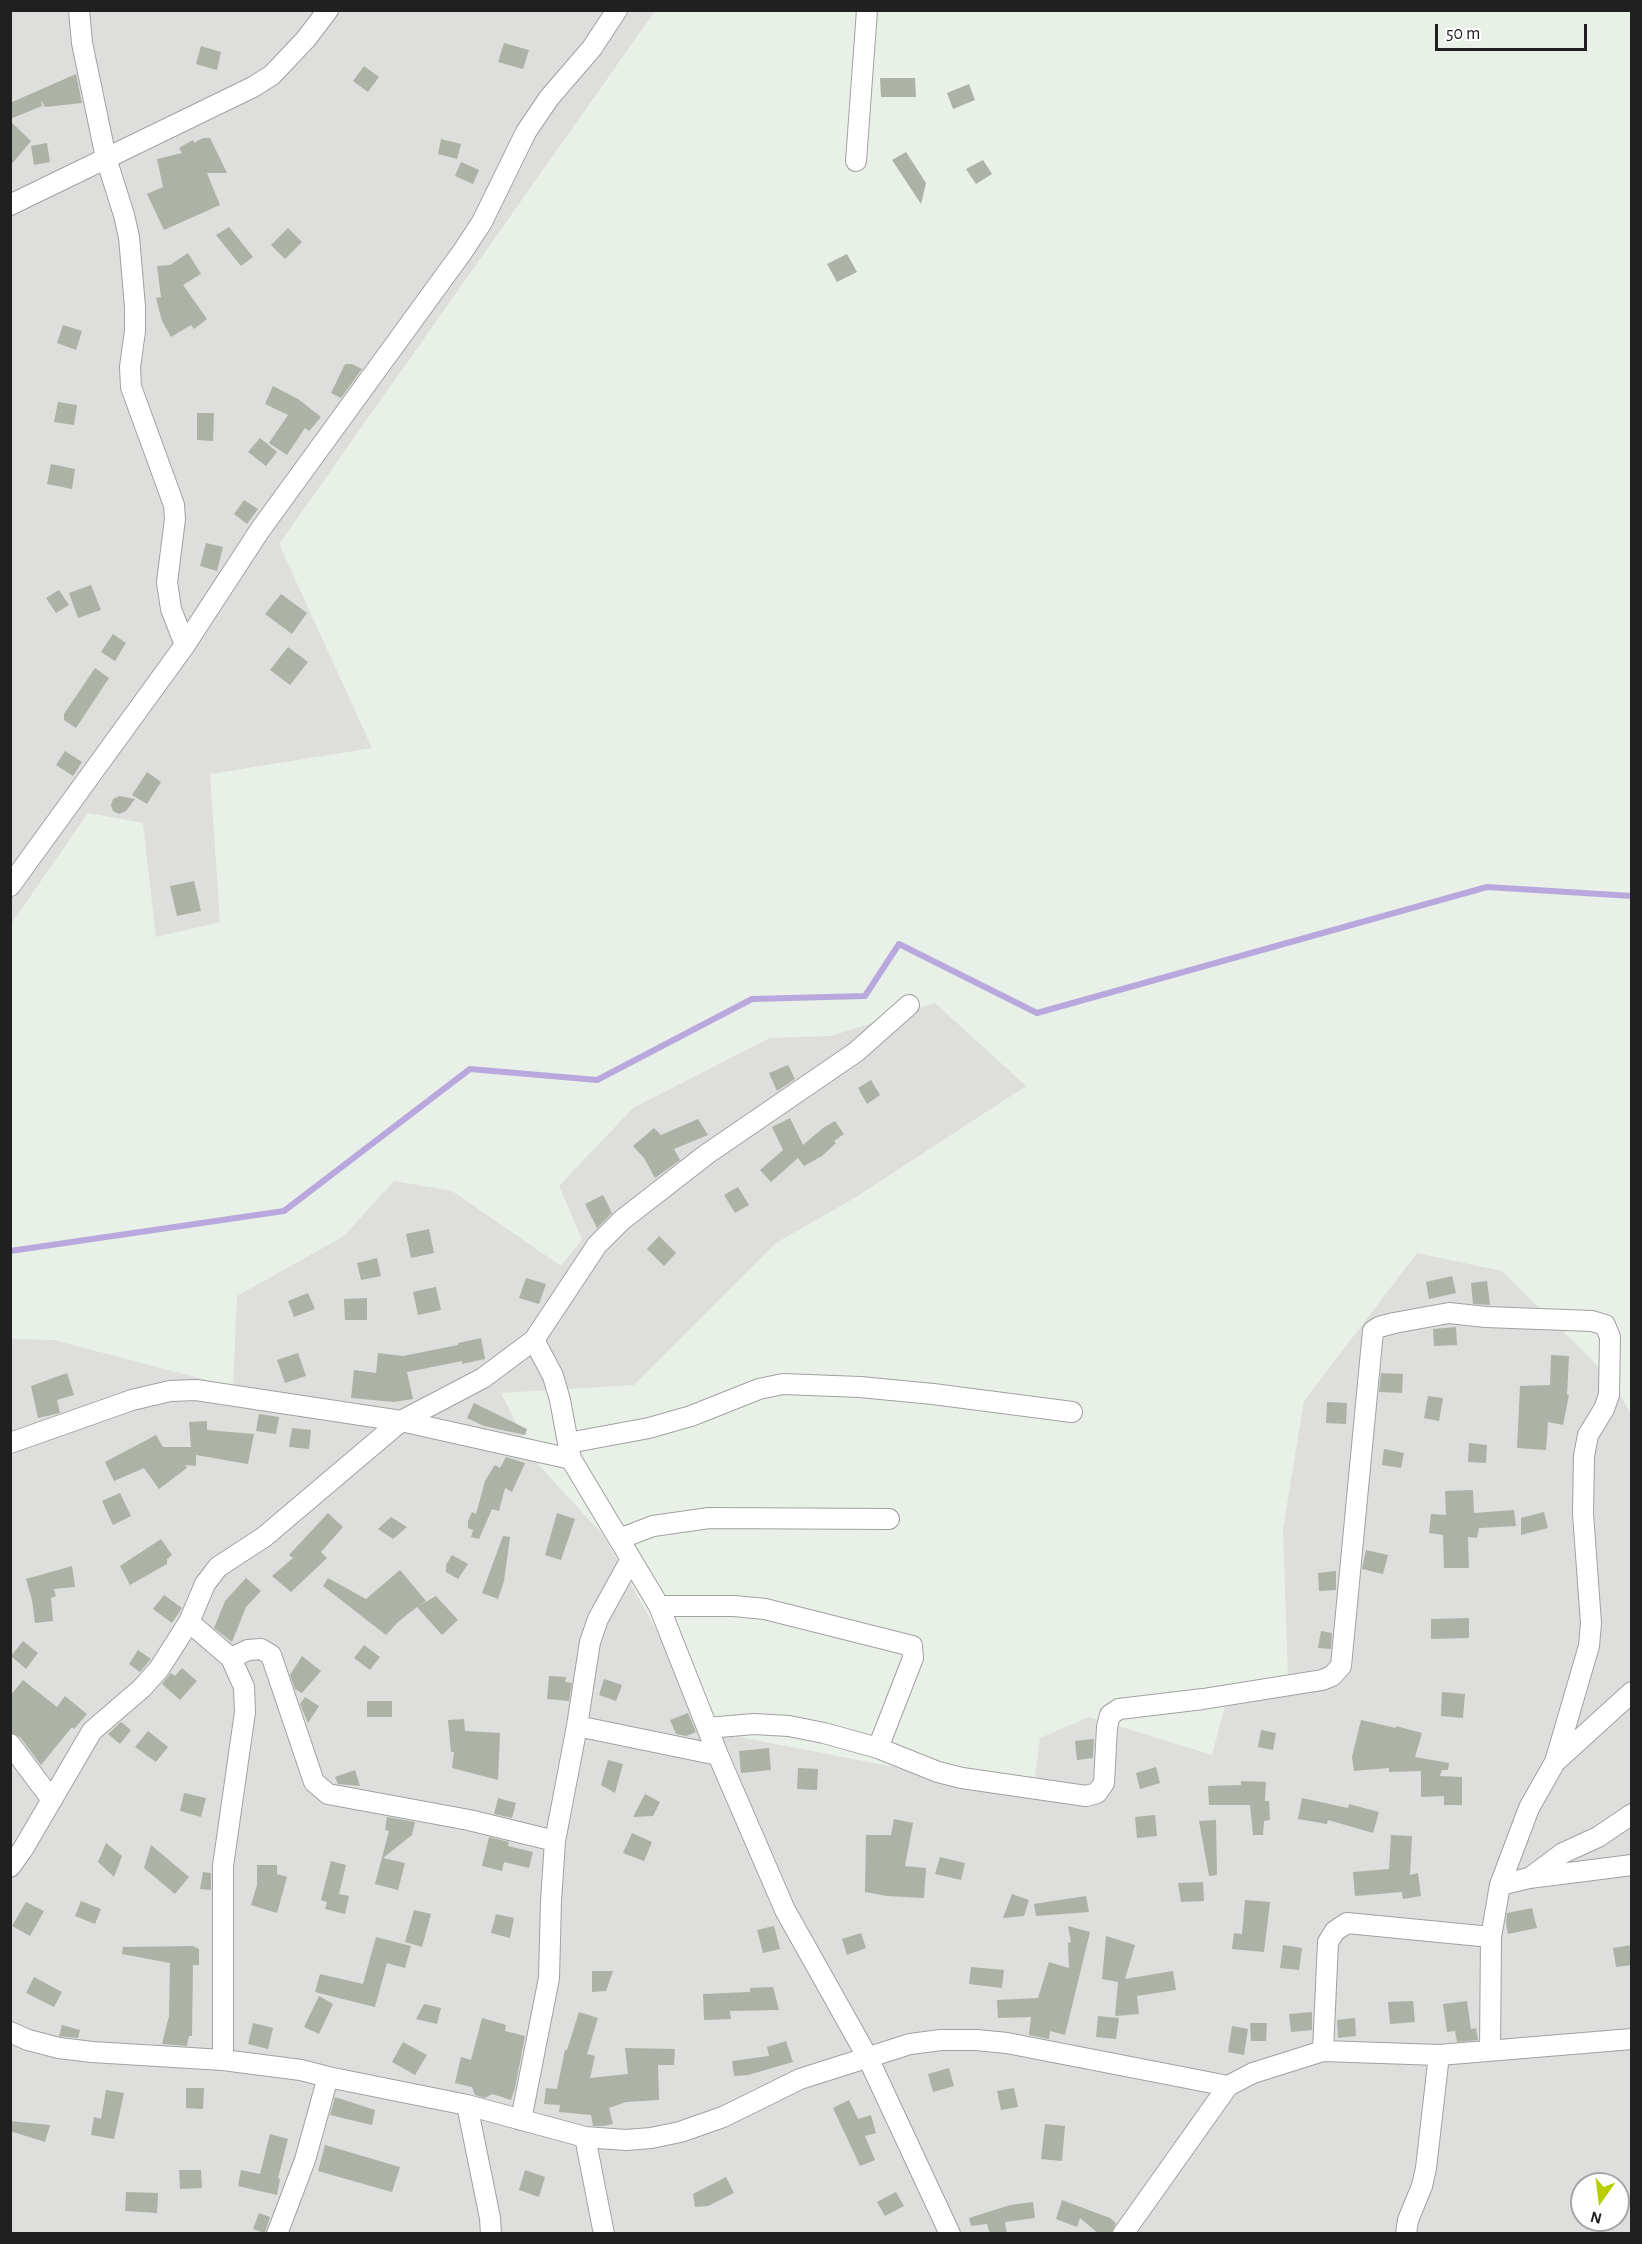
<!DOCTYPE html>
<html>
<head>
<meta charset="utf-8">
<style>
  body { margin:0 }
  #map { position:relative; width:1642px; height:2244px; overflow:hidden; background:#e9f0e7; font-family:"Alegreya Sans",sans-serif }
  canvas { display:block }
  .frame { position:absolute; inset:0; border:12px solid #202020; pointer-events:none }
  .north { position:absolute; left:1570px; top:2172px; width:60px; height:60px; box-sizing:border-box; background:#fff; border:2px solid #a6a6a6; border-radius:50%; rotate:194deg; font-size:16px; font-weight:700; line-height:24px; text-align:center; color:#202020 }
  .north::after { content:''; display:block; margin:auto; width:21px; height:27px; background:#b9cd04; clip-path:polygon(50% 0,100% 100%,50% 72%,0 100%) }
  .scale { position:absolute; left:1435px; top:24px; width:152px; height:27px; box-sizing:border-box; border:3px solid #202020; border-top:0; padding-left:8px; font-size:18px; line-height:21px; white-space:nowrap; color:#202020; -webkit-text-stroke:4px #fff; paint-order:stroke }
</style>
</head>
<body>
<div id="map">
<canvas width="1642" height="2244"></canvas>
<div class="frame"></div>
<div class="north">N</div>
<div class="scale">50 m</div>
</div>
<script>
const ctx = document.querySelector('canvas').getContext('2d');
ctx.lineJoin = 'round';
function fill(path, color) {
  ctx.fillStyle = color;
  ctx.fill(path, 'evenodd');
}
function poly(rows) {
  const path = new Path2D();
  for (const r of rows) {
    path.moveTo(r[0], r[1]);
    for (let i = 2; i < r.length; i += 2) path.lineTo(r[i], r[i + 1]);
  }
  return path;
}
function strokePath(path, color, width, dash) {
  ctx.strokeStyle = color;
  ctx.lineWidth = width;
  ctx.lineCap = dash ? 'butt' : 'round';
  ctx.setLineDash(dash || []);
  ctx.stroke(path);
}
fill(poly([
  [11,11,655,11,279,544,372,748,210,774,220,922,156,937,143,823,88,813,11,924],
  [935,1003,1026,1086,856,1197,776,1243,634,1385,501,1393,535,1461,603,1535,714,1732,1033,1794,1040,1738,1089,1717,1212,1755,1230,1687,1288,1679,1283,1529,1304,1401,1417,1253,1502,1271,1611,1379,1631,1414,1631,2233,11,2234,11,1339,54,1340,233,1387,237,1296,344,1236,394,1181,452,1191,561,1266,582,1239,559,1186,633,1108,770,1038,831,1036],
  [1582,2184,1618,2184,1618,2220,1582,2220]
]), '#dededd');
strokePath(poly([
  [10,1251,284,1211,470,1069,597,1080,752,999,865,996,899,944,1037,1013,1487,887,1632,896]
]), '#b9a8dd', 6);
fill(poly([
  [504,43,529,50,523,69,498,62],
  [201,46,221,52,217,70,196,64],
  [364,66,379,77,368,92,353,81],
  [76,74,82,103,45,107,41,100,42,106,10,119,10,103],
  [880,78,915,78,916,97,881,97],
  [969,84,975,100,953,109,947,93],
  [10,121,31,141,10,166],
  [203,138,210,138,227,173,207,173,220,205,164,230,147,194,163,187,157,159,182,153,179,148,193,140,194,143],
  [441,139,461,144,457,159,438,154],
  [47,143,50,162,34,165,31,146],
  [906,152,926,183,921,204,892,160],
  [983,160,992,174,976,184,966,169],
  [461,162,479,170,473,184,455,176],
  [229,227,253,257,241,266,216,235],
  [288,228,302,242,285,259,271,245],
  [188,253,201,274,183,285,207,319,194,329,191,325,171,337,162,321,156,298,161,297,157,266,170,265],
  [847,254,857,272,837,282,827,264],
  [63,325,82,331,76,350,57,343],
  [345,364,352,364,362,369,341,398,331,393],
  [273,386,298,399,321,417,309,431,305,428,287,455,269,443,288,415,265,404],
  [58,402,77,405,74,425,54,422],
  [197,413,214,413,213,441,197,440],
  [260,438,277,452,266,466,248,452],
  [51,464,75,469,72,489,47,484],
  [244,500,258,509,247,524,234,514],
  [206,543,223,547,217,571,200,566],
  [91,585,101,610,78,618,69,593],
  [59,590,69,605,56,613,46,598],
  [281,594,307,613,292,634,265,614],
  [113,634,126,643,115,661,101,652],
  [288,647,308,662,290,685,270,670],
  [95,668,109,678,76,728,64,720,64,714],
  [65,751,82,762,73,776,56,765],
  [147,772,161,782,147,804,132,795],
  [119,796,135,799,126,811,119,814,113,811,111,805,113,799],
  [194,881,201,911,177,916,170,886],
  [788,1065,795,1079,777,1091,769,1073],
  [871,1080,880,1095,867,1104,858,1088],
  [790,1118,803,1145,823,1128,835,1121,844,1134,834,1141,836,1143,822,1156,804,1166,798,1158,771,1182,760,1170,783,1150,772,1127],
  [698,1119,708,1135,674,1149,680,1160,655,1178,644,1158,633,1146,654,1128,661,1135],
  [738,1187,749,1205,735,1213,724,1195],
  [603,1195,612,1213,597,1228,585,1204],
  [429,1229,434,1253,411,1258,406,1234],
  [659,1236,676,1253,664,1266,647,1249],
  [377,1258,381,1276,361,1280,357,1263],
  [1452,1276,1456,1293,1429,1299,1426,1282],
  [526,1278,546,1284,539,1304,519,1298],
  [1487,1281,1490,1305,1473,1304,1471,1283],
  [436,1287,441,1310,418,1315,413,1292],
  [308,1293,315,1309,294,1317,288,1301],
  [367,1298,367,1320,345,1320,344,1299],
  [1456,1327,1457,1345,1434,1346,1433,1329],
  [481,1338,485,1359,462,1364,462,1361,407,1372,413,1399,394,1402,351,1398,354,1370,376,1373,378,1353,403,1356,458,1345,458,1343],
  [298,1353,306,1376,285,1383,277,1360],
  [1551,1355,1569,1356,1567,1395,1569,1395,1563,1425,1548,1422,1546,1450,1517,1448,1520,1386,1550,1385],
  [67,1373,74,1395,57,1400,60,1413,38,1418,31,1386],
  [1381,1373,1403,1374,1402,1393,1379,1392],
  [1428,1396,1443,1398,1439,1421,1424,1418],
  [1327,1402,1347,1403,1346,1424,1326,1423],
  [474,1403,527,1429,525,1435,484,1426,467,1418],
  [259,1414,279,1417,276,1434,256,1431],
  [207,1421,207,1430,254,1434,248,1464,196,1455,196,1466,185,1465,187,1468,159,1489,144,1468,114,1481,105,1462,156,1435,163,1447,191,1447,189,1422],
  [292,1428,311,1430,309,1449,289,1447],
  [1469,1443,1487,1445,1486,1463,1468,1462],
  [1384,1449,1404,1453,1401,1468,1382,1465],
  [506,1457,525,1463,512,1492,505,1488,499,1511,492,1509,479,1539,471,1537,473,1530,468,1528,468,1521,472,1512,476,1514,485,1481,495,1465,500,1468],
  [1473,1490,1474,1513,1514,1510,1516,1526,1479,1528,1477,1538,1468,1537,1469,1568,1444,1568,1443,1535,1429,1533,1431,1514,1446,1515,1445,1491],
  [120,1493,131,1516,113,1525,102,1501],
  [1544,1512,1548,1528,1521,1535,1521,1518],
  [328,1513,343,1527,321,1552,327,1558,291,1592,272,1576,293,1558,289,1555],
  [557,1513,575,1519,561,1560,545,1555],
  [391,1517,407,1527,393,1539,378,1529],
  [503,1536,510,1537,504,1581,498,1599,482,1593],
  [161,1539,172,1555,167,1559,167,1564,130,1585,120,1566],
  [1366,1550,1388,1555,1383,1574,1362,1569],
  [452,1555,468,1564,458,1579,446,1572,446,1565],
  [72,1566,75,1587,54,1589,56,1596,51,1598,53,1621,35,1623,32,1600,26,1579],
  [400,1570,426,1601,417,1607,436,1596,458,1620,442,1635,417,1607,398,1622,386,1635,323,1586,328,1578,366,1599],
  [1336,1571,1336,1590,1319,1591,1318,1573],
  [246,1578,261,1591,246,1607,232,1642,214,1628,225,1601],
  [164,1595,182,1608,172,1623,153,1609],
  [1469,1618,1469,1638,1431,1639,1431,1619],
  [1321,1631,1332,1633,1331,1649,1318,1648],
  [23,1641,38,1653,26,1669,11,1656],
  [364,1645,380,1657,370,1670,354,1658],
  [138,1650,151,1659,140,1672,129,1664],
  [302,1656,321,1671,302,1693,295,1689,290,1675],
  [182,1668,197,1681,180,1700,162,1684,171,1673,175,1676],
  [549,1676,566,1677,565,1682,572,1683,569,1701,547,1699],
  [604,1679,622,1685,616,1701,599,1695],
  [23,1680,57,1707,65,1696,87,1714,74,1729,72,1727,41,1765,20,1737,10,1732,10,1696],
  [1442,1692,1465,1694,1463,1718,1441,1716],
  [305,1697,319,1706,308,1723,300,1704],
  [367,1701,392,1701,392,1717,367,1717],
  [688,1713,696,1732,686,1736,676,1734,670,1720],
  [464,1719,465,1731,500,1733,498,1780,452,1768,454,1752,451,1752,448,1720],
  [1361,1720,1396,1728,1396,1726,1422,1733,1415,1757,1449,1763,1448,1770,1442,1770,1440,1776,1462,1777,1462,1805,1444,1805,1444,1796,1421,1797,1421,1771,1389,1772,1389,1768,1354,1771,1352,1757],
  [121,1722,131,1730,120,1744,108,1734],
  [1261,1730,1276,1733,1273,1750,1258,1747],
  [148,1731,168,1747,156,1762,135,1747],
  [1094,1739,1093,1758,1077,1760,1075,1741],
  [769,1748,771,1770,741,1773,739,1751],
  [608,1760,623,1764,615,1793,601,1785],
  [1156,1767,1160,1783,1140,1789,1136,1773],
  [798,1768,818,1769,817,1790,797,1789],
  [355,1770,360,1786,338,1784,335,1777],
  [1241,1781,1266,1782,1265,1801,1269,1801,1270,1820,1264,1821,1263,1835,1253,1835,1250,1805,1209,1805,1208,1786,1241,1785],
  [184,1793,206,1798,201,1817,180,1811],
  [645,1794,660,1802,653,1816,633,1817],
  [498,1798,516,1803,512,1818,494,1814],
  [1302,1798,1348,1808,1349,1804,1379,1812,1373,1833,1328,1820,1327,1824,1298,1819],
  [1155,1815,1157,1836,1137,1838,1135,1817],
  [387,1817,415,1822,412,1835,383,1858,405,1863,398,1890,375,1884,389,1831,385,1830],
  [894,1819,913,1823,905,1866,926,1868,924,1898,887,1896,865,1892,866,1835,891,1835],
  [1216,1820,1217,1875,1209,1876,1199,1821],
  [632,1833,652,1842,644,1861,623,1853],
  [1391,1835,1412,1836,1410,1875,1418,1873,1421,1896,1403,1899,1402,1892,1355,1896,1353,1872,1389,1869],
  [489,1837,509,1842,508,1846,533,1852,529,1868,504,1862,502,1871,482,1866],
  [106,1843,122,1856,114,1877,98,1862],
  [151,1845,189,1877,175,1894,144,1868],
  [940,1857,965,1863,961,1880,935,1874],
  [331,1861,346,1865,339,1894,349,1896,345,1914,325,1909,327,1902,321,1900],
  [257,1865,277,1865,277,1874,287,1877,277,1913,251,1905,257,1885],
  [203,1872,211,1873,211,1890,200,1889],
  [1203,1882,1204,1901,1181,1902,1178,1883],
  [1012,1894,1029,1900,1024,1916,1003,1918],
  [1086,1896,1089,1912,1036,1916,1034,1904],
  [1245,1900,1270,1902,1264,1952,1232,1949,1234,1933,1242,1934],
  [81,1901,101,1909,95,1924,75,1916],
  [26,1902,44,1911,30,1936,12,1926],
  [1532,1908,1537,1928,1508,1934,1506,1923,1507,1913],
  [414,1910,431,1914,422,1947,405,1942],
  [496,1914,514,1918,510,1938,491,1933],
  [774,1926,780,1949,763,1953,757,1930],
  [1068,1926,1090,1932,1065,2035,1050,2031,1049,2039,1029,2035,1031,2017,998,2018,997,2000,1038,1998,1049,1962,1069,1968,1068,1943,1071,1942],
  [861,1933,866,1948,847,1955,842,1939],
  [1106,1936,1135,1945,1125,1979,1173,1971,1176,1990,1137,1996,1139,2014,1115,2016,1118,1982,1102,1979],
  [376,1937,411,1946,405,1968,387,1963,375,2007,315,1992,320,1974,363,1984],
  [1283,1945,1302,1948,1299,1970,1280,1968],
  [1632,1945,1632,1965,1616,1967,1613,1948],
  [193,1946,199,1949,199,1965,193,1965,192,2036,189,2036,187,2046,162,2044,169,2016,170,1963,122,1954,123,1947],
  [971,1967,1004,1970,1002,1988,969,1984],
  [592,1971,613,1971,606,1991,592,1992],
  [34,1977,62,1992,54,2007,26,1993],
  [773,1987,779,2010,730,2011,731,2019,704,2020,703,1994,750,1992,750,1988],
  [319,1996,333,2004,319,2034,304,2027],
  [1413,2001,1415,2022,1390,2024,1388,2002],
  [1467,2001,1471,2029,1476,2028,1478,2040,1457,2042,1455,2031,1447,2032,1443,2004],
  [424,2004,441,2008,437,2024,416,2019],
  [579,2012,598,2018,587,2054,595,2056,590,2078,628,2074,625,2048,675,2049,674,2065,658,2065,659,2100,626,2102,609,2108,613,2124,603,2126,593,2126,591,2115,559,2112,560,2105,544,2104,546,2088,557,2089,565,2050,567,2050],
  [1312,2012,1312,2030,1291,2032,1289,2014],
  [1098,2016,1119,2018,1116,2039,1096,2037],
  [482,2018,506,2025,505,2031,525,2036,515,2088,511,2100,492,2094,485,2098,475,2095,472,2087,455,2083,461,2057,471,2060],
  [1355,2018,1356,2036,1338,2038,1337,2020],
  [253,2023,273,2028,268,2049,248,2044],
  [1250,2023,1267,2023,1266,2041,1251,2041],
  [62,2025,80,2030,78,2038,59,2036],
  [1232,2026,1248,2029,1244,2055,1228,2052],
  [786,2041,793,2062,748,2075,734,2076,732,2061,769,2056,767,2047],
  [403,2042,427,2055,415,2075,392,2062],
  [949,2068,954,2086,933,2092,928,2074],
  [186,2088,204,2088,203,2109,186,2108],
  [1014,2088,1018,2107,1001,2110,997,2091],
  [106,2090,124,2093,114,2139,91,2135,94,2117,101,2119],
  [335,2097,375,2110,372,2125,330,2115],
  [849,2100,858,2119,871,2115,876,2133,865,2136,875,2160,860,2166,833,2108],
  [10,2121,50,2125,45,2142,10,2131],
  [1045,2124,1065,2126,1062,2161,1041,2159],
  [270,2134,288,2139,278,2178,280,2179,277,2195,238,2186,241,2170,260,2174],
  [325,2145,400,2167,392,2192,318,2171],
  [179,2170,201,2170,202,2188,180,2189],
  [525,2170,545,2177,539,2197,519,2190],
  [726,2177,734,2193,708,2206,695,2207,693,2194],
  [126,2192,158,2193,157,2213,125,2211],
  [896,2192,904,2206,885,2216,877,2202],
  [1062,2200,1110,2218,1116,2223,1111,2234,1099,2234,1080,2218,1077,2227,1056,2219],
  [1033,2202,1035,2218,1005,2222,1007,2234,990,2234,987,2224,971,2226,969,2218,1010,2205],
  [259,2213,270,2217,265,2233,253,2229]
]), '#acb2a6');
const minor = poly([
  [79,10,82,43,106,158,124,215,129,237,135,307,135,331,130,367,131,387,174,505,175,519,167,582,171,609,185,645],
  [856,161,867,10],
  [10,205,253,87,272,75,306,39,328,10],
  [10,886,185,645,260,530,463,251,482,222,526,132,549,98,592,48,617,10],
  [534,1340,553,1376,560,1400,571,1459,659,1606,718,1755,785,1910,868,2058,950,2234],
  [10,1443,132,1400,170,1391,196,1390,401,1421,571,1459],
  [568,1443,649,1428,691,1416,759,1389,783,1384,860,1387,933,1394,1072,1412],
  [619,1539,653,1526,709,1518,889,1519],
  [659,1606,734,1606,765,1609,912,1646,913,1658,878,1748],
  [189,1622,231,1658,244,1687,245,1712,223,1866,223,2060],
  [231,1658,248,1650,261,1649,271,1655,314,1782,328,1794,469,1820,555,1841],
  [577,1726,718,1755],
  [707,1728,754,1724,789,1726,824,1733,878,1748,938,1772,962,1778,1086,1796,1097,1793,1104,1783,1107,1727,1110,1715,1119,1709,1203,1699,1322,1680,1332,1676,1341,1666,1373,1331,1379,1327,1394,1323,1449,1313,1486,1317,1592,1321,1605,1325,1610,1337,1609,1395,1604,1409,1588,1435,1584,1456,1583,1514,1591,1623,1589,1646,1555,1762],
  [10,1744,52,1800],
  [10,1867,23,1849,92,1731,142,1688,159,1669,189,1622,205,1584,218,1567,264,1537,401,1421,483,1378,534,1340,597,1245,622,1220,707,1154,856,1052,909,1005],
  [1532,1876,1563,1853,1598,1837,1632,1814],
  [1500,1885,1529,1878,1632,1865],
  [10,2032,28,2040,59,2048,92,2052,223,2060,301,2070,328,2077,467,2105,585,2137,626,2140,651,2138,680,2132,723,2117,800,2079,910,2044,941,2040,976,2040,1007,2043,1228,2086],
  [1490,2050,1491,1937,1500,1885,1529,1808,1555,1762,1632,1692],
  [1323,2051,1328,1942,1335,1931,1347,1923,1491,1937],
  [467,2105,490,2218,491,2234],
  [521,2120,549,1978,551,1901,555,1841,577,1726,590,1642,598,1619,631,1559],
  [585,2137,604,2234],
  [277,2234,305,2160,328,2077],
  [1123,2234,1228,2086,1253,2073,1323,2051,1439,2055,1632,2039],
  [1406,2234,1408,2220,1422,2186,1426,2168,1439,2055]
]);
strokePath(minor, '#a1a1a1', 22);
strokePath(minor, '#fff', 20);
</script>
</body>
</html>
